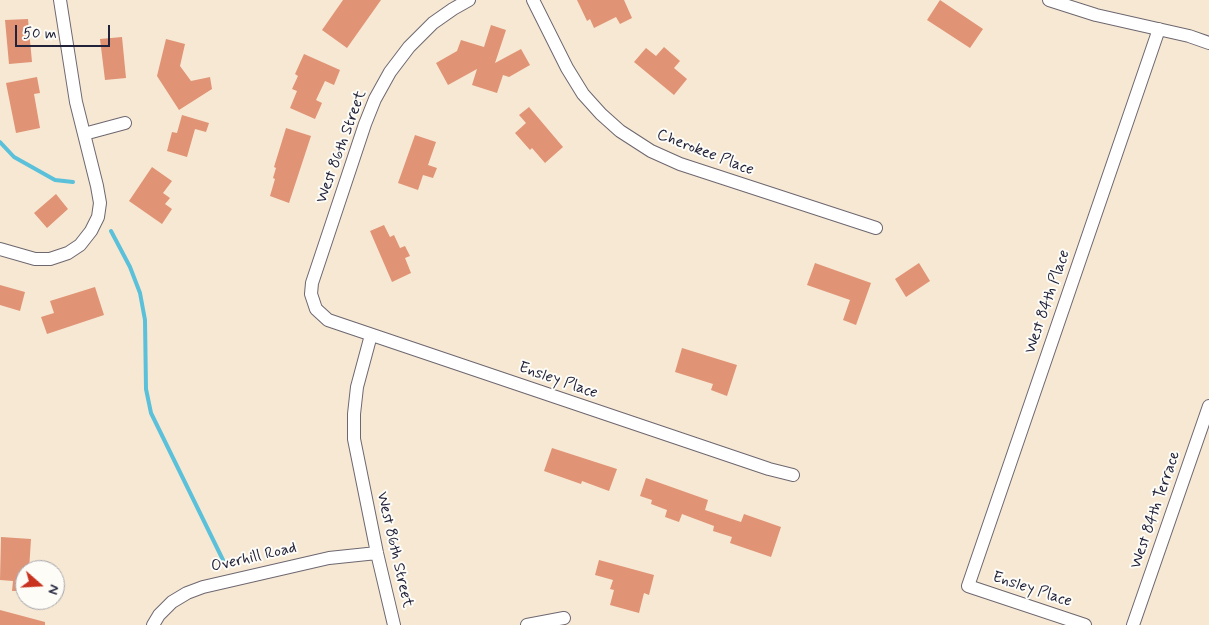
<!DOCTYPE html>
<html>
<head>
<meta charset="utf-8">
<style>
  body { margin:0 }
  #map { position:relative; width:1209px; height:625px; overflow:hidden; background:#f7e8d3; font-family:Mynerve,sans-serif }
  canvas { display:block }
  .north { position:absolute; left:15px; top:560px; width:50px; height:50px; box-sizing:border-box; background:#fdfcf7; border:1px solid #a5a5ac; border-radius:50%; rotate:109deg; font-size:14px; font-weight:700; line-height:20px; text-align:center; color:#22223b }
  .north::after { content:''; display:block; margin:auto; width:18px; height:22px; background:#c8321e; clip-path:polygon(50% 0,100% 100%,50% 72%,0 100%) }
  .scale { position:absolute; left:15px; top:25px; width:95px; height:22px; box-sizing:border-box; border:2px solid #22223b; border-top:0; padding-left:6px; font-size:15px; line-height:18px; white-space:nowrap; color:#22223b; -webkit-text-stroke:4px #fdfcf7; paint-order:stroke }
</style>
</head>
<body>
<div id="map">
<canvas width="1209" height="625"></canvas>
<div class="north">N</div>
<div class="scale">50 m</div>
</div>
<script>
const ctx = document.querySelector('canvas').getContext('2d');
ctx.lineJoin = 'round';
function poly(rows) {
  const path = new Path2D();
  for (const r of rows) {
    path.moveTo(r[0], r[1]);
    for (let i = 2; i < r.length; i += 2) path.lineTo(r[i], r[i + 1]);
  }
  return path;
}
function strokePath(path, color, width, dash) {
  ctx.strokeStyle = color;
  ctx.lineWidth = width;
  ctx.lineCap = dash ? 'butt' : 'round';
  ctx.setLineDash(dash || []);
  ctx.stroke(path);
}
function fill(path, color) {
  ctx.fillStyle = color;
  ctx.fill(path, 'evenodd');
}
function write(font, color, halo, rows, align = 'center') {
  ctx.font = font + ' Mynerve,sans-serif';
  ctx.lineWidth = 4;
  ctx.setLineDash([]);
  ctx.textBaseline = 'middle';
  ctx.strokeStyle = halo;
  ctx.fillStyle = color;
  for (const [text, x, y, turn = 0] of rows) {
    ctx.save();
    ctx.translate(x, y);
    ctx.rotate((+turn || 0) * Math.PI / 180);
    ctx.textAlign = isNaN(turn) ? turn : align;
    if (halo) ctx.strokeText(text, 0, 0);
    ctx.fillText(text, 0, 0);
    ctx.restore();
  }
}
strokePath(poly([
  [0,142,14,157,55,180,73,182],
  [111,231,130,267,140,293,145,320,146,389,151,413,223,560]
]), '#5bc0d9', 4);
fill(poly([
  [343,0,381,0,347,48,322,30],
  [577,0,624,0,632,18,620,24,616,17,594,28,590,19,587,21],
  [940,0,983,29,970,48,927,20],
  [28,19,32,62,9,64,5,20],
  [491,25,506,30,495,63,521,49,530,65,509,77,503,75,497,93,472,85,477,69,448,85,436,63,457,51,461,40,484,47],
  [122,37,126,78,105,80,100,39],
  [166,39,185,44,180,66,191,81,210,77,212,89,179,110,157,76],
  [664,47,680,61,674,68,687,79,674,95,634,62,646,48,656,56],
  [304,54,340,70,334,85,325,81,316,100,322,103,315,119,290,108,297,91,292,89,298,76,295,74],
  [37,77,40,93,34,94,40,128,16,133,6,83],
  [529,107,563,147,545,163,532,148,530,150,515,133,526,123,519,115],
  [182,115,209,123,206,132,195,129,187,157,167,151,172,132,177,133],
  [286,128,311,136,289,203,270,196,275,179,273,178,276,168,274,167],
  [415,135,436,142,428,165,437,168,433,178,423,175,418,190,398,183],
  [152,167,172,181,163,193,170,198,165,204,172,209,162,224,129,201],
  [56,194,68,209,47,228,34,213],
  [384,225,390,237,394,235,400,248,405,246,410,256,405,258,411,273,392,282,370,231],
  [815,263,871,283,856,325,843,320,850,300,807,285],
  [919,263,930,281,906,297,895,279],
  [0,285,25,292,20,311,0,305],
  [95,287,104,315,47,334,41,317,54,313,50,301],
  [682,348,737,365,727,396,711,390,713,384,675,372],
  [552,448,617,469,609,491,582,481,581,484,544,471],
  [646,478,708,500,705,510,741,522,744,514,781,527,771,557,730,543,732,537,713,531,714,526,682,514,679,522,665,517,667,510,651,504,652,500,640,496],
  [1,537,31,539,29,570,25,570,25,591,12,591,13,581,0,580],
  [599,560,654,575,649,595,644,593,639,613,610,605,614,590,610,589,613,580,595,575],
  [0,610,45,622,45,625,0,625]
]), '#e09375');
const minor = poly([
  [469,0,453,9,433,23,409,47,390,72,375,99,365,124,312,283,311,294,316,309,328,320,769,469,793,475],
  [533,0,567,68,583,94,601,114,620,131,651,151,680,164,876,228],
  [1049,0,1096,15,1189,36,1209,43],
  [84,134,125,123],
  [0,249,35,259,50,259,68,253,80,245,91,231,98,217,100,203,97,186,76,102,60,0],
  [371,335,357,387,354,414,354,439,377,553,394,625],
  [153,625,159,615,172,602,187,593,203,587,329,558,377,553],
  [527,625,564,618],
  [1085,625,968,586,1159,29],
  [1133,625,1209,406]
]);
strokePath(minor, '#6d6770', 14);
strokePath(minor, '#fff', 12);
write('16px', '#22223b', '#fdfcf7', [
  ["West 86th Street",342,147,-70],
  ["Cherokee Place",705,153,21],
  ["West 84th Place",1048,302,-71],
  ["Ensley Place",558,381,19],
  ["West 84th Terrace",1156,510,-71],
  ["West 86th Street",394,550,77],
  ["Overhill Road",254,558,-13],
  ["Ensley Place",1032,590,18]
]);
</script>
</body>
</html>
